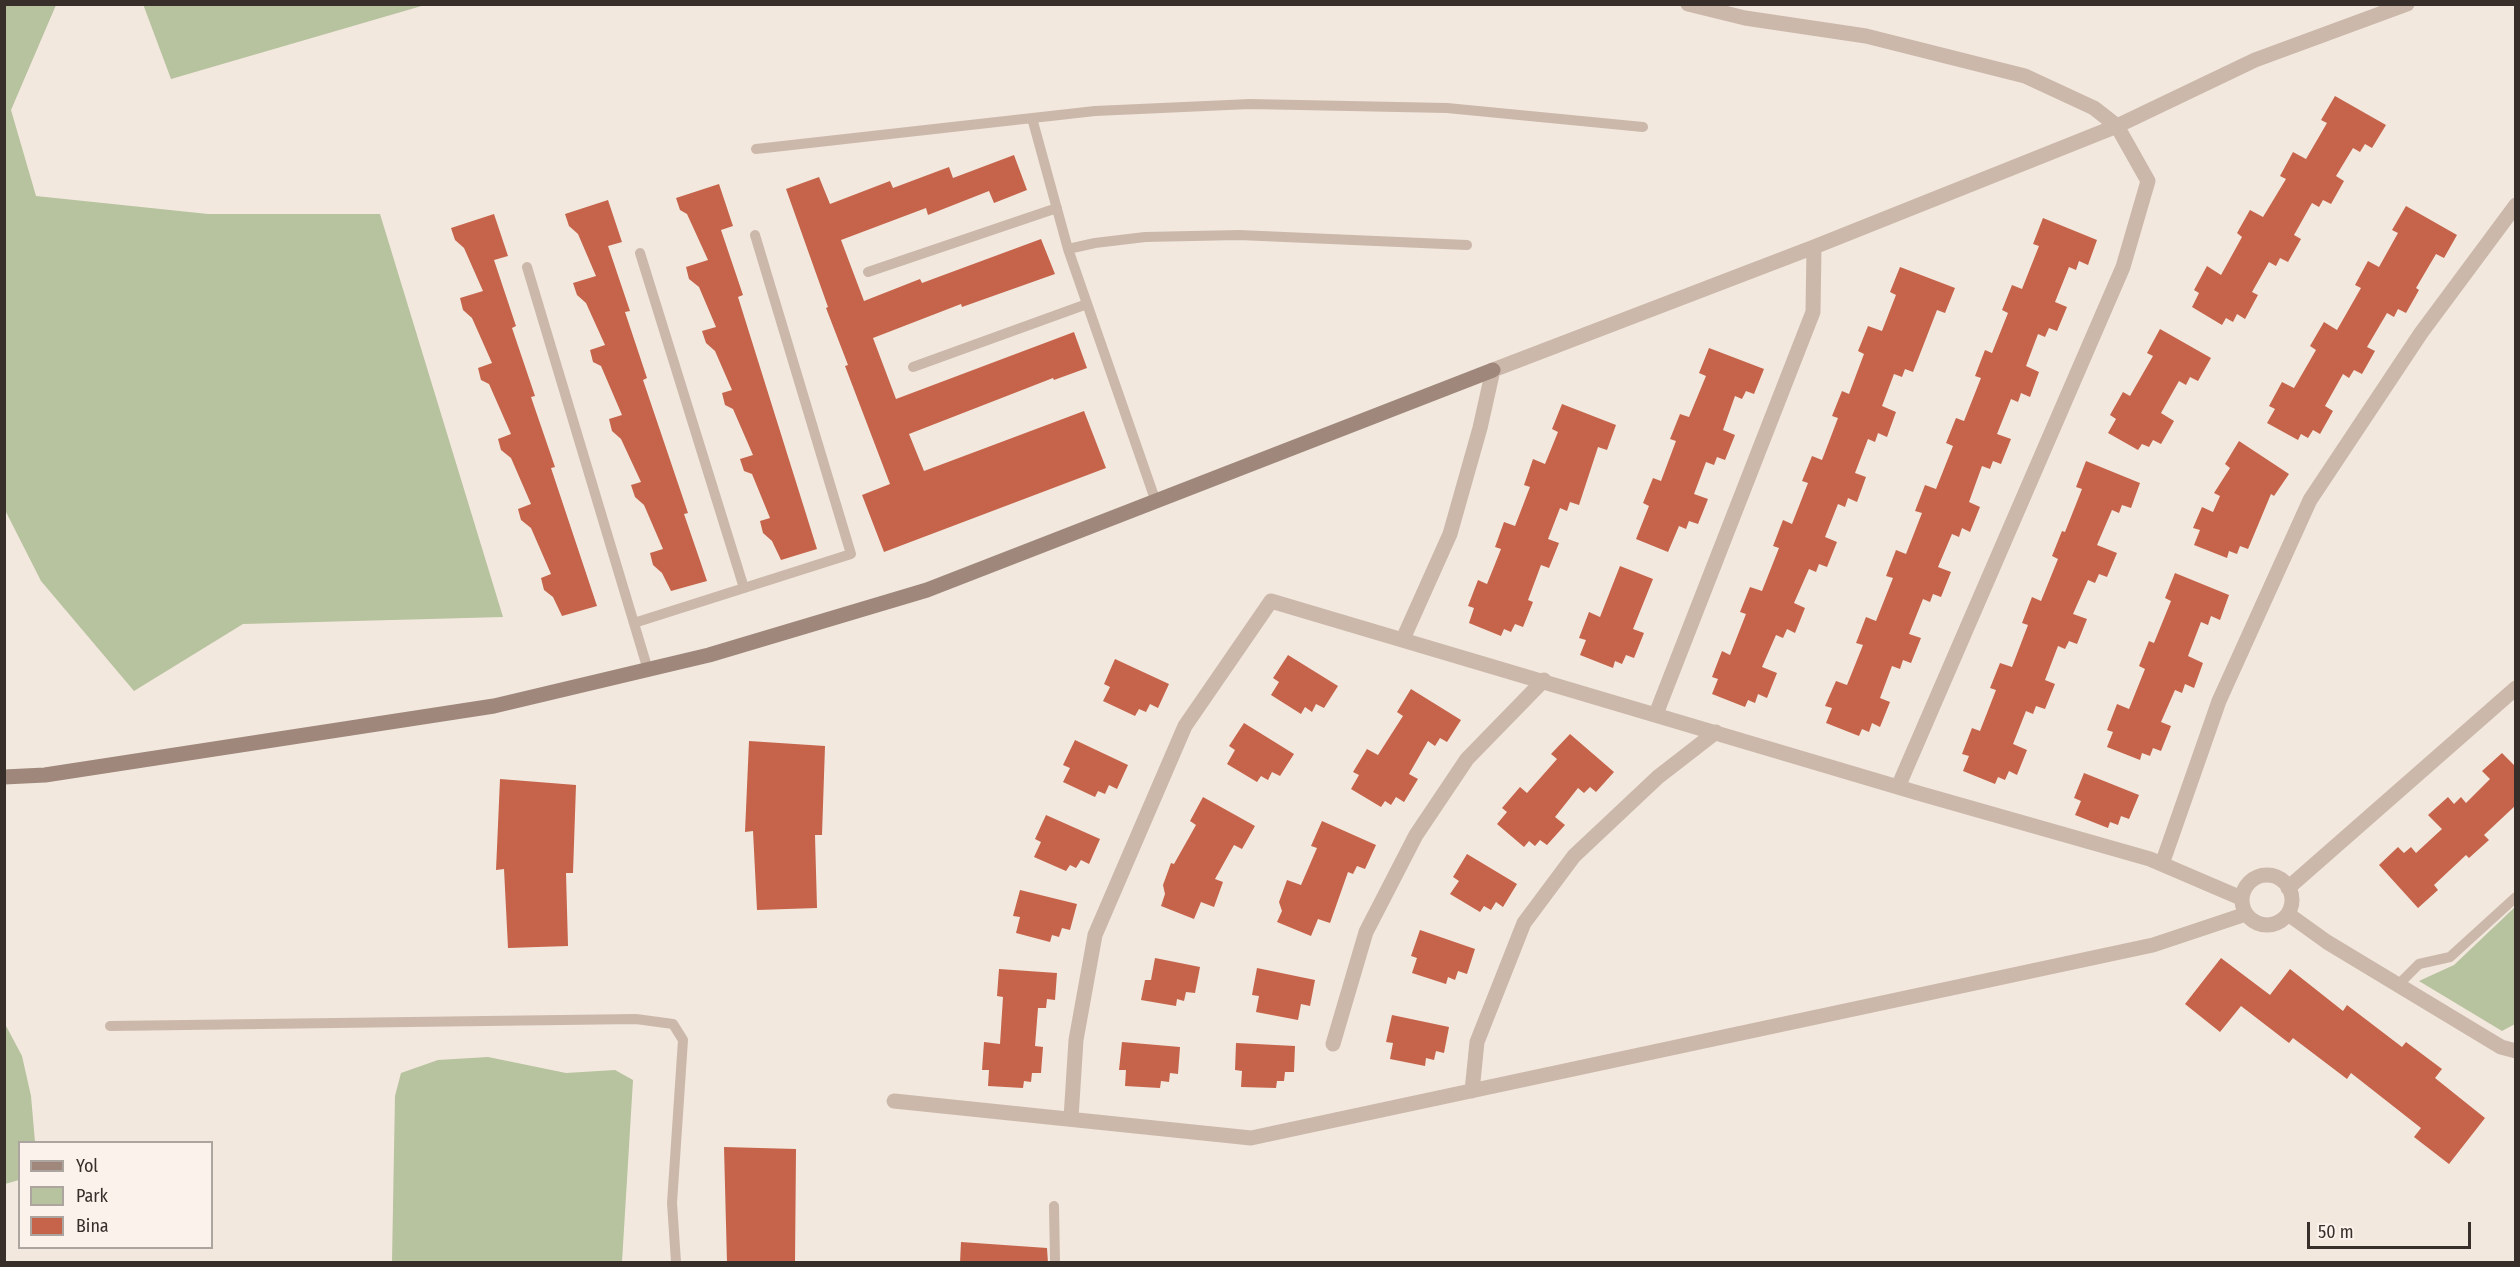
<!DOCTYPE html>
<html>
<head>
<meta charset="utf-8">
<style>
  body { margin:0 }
  #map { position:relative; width:2520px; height:1267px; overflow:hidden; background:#f2e8de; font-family:"Fira Sans Condensed",sans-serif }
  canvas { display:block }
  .frame { position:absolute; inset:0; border:6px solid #382e2a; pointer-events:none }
  .legend { position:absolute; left:18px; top:1141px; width:195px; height:108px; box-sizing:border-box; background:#faf2eb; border:2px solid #aca49e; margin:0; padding:8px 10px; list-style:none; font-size:18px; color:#382e2a }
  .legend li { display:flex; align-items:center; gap:12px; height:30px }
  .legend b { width:30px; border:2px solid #aca49e }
  .scale { position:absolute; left:2307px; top:1222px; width:164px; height:27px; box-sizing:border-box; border:3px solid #382e2a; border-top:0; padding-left:8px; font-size:18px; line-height:21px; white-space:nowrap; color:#382e2a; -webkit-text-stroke:4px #faf2eb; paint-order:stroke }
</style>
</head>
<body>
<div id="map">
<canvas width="2520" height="1267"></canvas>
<div class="frame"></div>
<ul class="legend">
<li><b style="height:8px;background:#9f877b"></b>Yol</li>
<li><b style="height:16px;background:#b7c29e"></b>Park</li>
<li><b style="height:16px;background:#c5644a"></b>Bina</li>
</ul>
<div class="scale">50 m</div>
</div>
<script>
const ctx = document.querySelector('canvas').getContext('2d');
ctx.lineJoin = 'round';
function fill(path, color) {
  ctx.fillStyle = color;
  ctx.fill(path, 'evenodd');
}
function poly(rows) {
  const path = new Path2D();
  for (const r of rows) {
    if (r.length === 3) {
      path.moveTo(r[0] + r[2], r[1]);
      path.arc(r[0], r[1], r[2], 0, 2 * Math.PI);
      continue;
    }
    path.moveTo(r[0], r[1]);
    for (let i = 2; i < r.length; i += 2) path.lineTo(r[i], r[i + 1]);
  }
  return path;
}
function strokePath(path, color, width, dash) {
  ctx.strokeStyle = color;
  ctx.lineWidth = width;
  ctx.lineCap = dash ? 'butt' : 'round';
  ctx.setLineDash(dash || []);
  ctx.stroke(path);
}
fill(poly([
  [5,4,56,5,11,110,36,196,208,214,380,214,503,617,243,624,134,691,41,581,5,510],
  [143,4,425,4,425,5,171,79],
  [2515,907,2515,1024,2502,1031,2419,981,2454,965],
  [4,1022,22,1056,31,1096,35,1142,20,1142,19,1180,5,1184],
  [488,1057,566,1073,615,1070,633,1080,622,1262,392,1262,395,1096,401,1073,438,1060]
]), '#b7c29e');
fill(poly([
  [2335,96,2386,125,2372,148,2365,144,2360,152,2353,148,2336,176,2344,181,2331,204,2323,200,2319,207,2312,203,2294,235,2301,239,2288,262,2280,258,2276,266,2269,262,2252,292,2258,295,2245,319,2237,314,2233,322,2226,318,2222,325,2192,307,2199,293,2194,290,2207,266,2221,275,2242,237,2237,233,2250,210,2263,217,2286,179,2280,176,2293,152,2306,159,2327,123,2321,120],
  [1014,155,1027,190,994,203,989,191,928,215,926,208,841,240,864,301,920,279,922,283,1041,239,1055,274,962,307,961,304,873,338,896,399,1074,332,1087,368,1054,380,1053,378,909,434,924,471,1084,411,1106,468,884,552,862,495,890,484,845,366,848,365,826,308,828,307,786,189,819,177,830,204,890,181,893,188,949,167,953,178],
  [719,184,733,226,721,230,743,295,738,297,817,549,781,560,772,541,763,533,760,521,770,518,752,474,744,471,740,459,753,455,733,409,725,405,722,393,732,390,715,351,706,343,702,331,716,327,699,287,689,279,686,267,708,260,687,214,680,210,676,198],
  [608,200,622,242,608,246,630,311,625,312,647,378,643,380,688,513,684,514,707,581,671,591,662,573,653,565,650,553,663,549,644,505,635,497,631,485,641,482,621,439,612,431,609,419,622,415,601,366,593,362,590,350,605,345,586,303,577,295,573,283,596,276,578,234,569,226,565,214],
  [2406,206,2457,235,2444,258,2436,254,2416,288,2419,290,2406,313,2398,309,2394,317,2387,313,2367,347,2375,351,2362,374,2354,370,2349,378,2343,374,2325,406,2333,411,2320,434,2313,430,2308,438,2301,434,2298,440,2267,423,2275,409,2269,406,2282,382,2294,388,2316,350,2310,346,2324,322,2337,330,2361,288,2355,285,2368,261,2379,267,2398,233,2392,230],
  [494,214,508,256,494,260,516,326,512,328,535,396,531,397,555,467,551,468,597,606,562,616,553,597,544,590,541,578,551,574,531,528,521,520,518,509,531,504,511,458,501,450,498,439,511,434,489,384,481,380,478,368,492,363,472,318,463,310,460,298,483,291,464,248,455,240,451,228],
  [2043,218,2097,240,2088,265,2079,261,2076,270,2069,267,2055,302,2067,307,2057,331,2049,328,2045,337,2038,334,2026,366,2039,372,2030,397,2021,393,2018,402,2011,399,1997,434,2011,439,2001,464,1993,461,1990,469,1982,466,1969,502,1980,507,1970,532,1962,528,1959,537,1952,534,1938,567,1951,572,1941,597,1933,594,1930,602,1923,599,1909,634,1921,638,1911,663,1903,660,1900,669,1892,666,1880,698,1890,702,1880,727,1872,723,1869,732,1862,729,1859,736,1826,723,1832,708,1825,706,1836,681,1847,685,1863,645,1856,643,1866,617,1876,621,1893,578,1886,576,1896,550,1906,554,1922,513,1915,511,1925,485,1936,489,1953,446,1946,443,1956,418,1964,421,1981,378,1975,376,1985,350,1992,353,2008,313,2002,310,2012,285,2022,289,2039,246,2033,244],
  [1900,267,1955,288,1945,313,1937,310,1913,372,1905,369,1902,377,1894,374,1882,406,1896,412,1887,437,1878,433,1875,442,1868,439,1855,473,1866,477,1857,502,1848,498,1845,507,1838,504,1825,537,1837,542,1827,567,1819,564,1816,572,1809,569,1794,603,1805,608,1795,633,1787,629,1783,638,1776,635,1762,667,1777,673,1767,698,1758,694,1755,703,1748,700,1745,707,1712,694,1718,679,1712,677,1722,651,1730,655,1746,614,1740,612,1750,587,1762,591,1779,548,1773,546,1783,520,1792,524,1808,483,1802,481,1812,456,1822,460,1838,418,1832,416,1842,391,1849,394,1864,354,1858,351,1868,326,1882,331,1896,295,1890,292],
  [2160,329,2211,358,2198,381,2190,377,2186,385,2179,381,2161,413,2174,421,2161,444,2153,440,2149,447,2142,444,2138,450,2108,433,2116,419,2110,415,2123,392,2130,396,2153,356,2147,353],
  [1709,348,1764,369,1754,394,1746,391,1742,399,1735,396,1723,430,1735,435,1725,460,1717,457,1714,465,1706,462,1694,494,1708,499,1698,524,1689,521,1686,529,1679,526,1668,552,1636,539,1649,506,1643,503,1653,478,1661,481,1676,441,1670,439,1680,414,1689,417,1706,376,1699,373],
  [1562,404,1616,425,1607,450,1598,447,1579,505,1570,502,1567,511,1560,508,1548,539,1559,543,1549,568,1541,565,1528,600,1533,602,1523,627,1515,624,1511,632,1504,629,1501,636,1469,623,1474,608,1468,606,1478,580,1487,584,1501,549,1495,547,1504,522,1515,526,1530,487,1524,485,1533,459,1545,464,1558,432,1552,429],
  [2239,441,2289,474,2274,496,2271,494,2248,549,2240,546,2237,554,2229,551,2227,558,2194,545,2200,530,2193,528,2202,507,2213,512,2220,496,2214,493,2230,468,2225,464],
  [2086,461,2140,483,2131,508,2122,505,2119,513,2112,510,2097,545,2117,553,2107,577,2099,574,2095,583,2088,580,2073,614,2087,619,2077,644,2069,641,2065,649,2058,646,2045,680,2055,684,2045,709,2036,706,2033,714,2026,711,2013,744,2027,750,2017,775,2009,771,2005,780,1998,777,1995,784,1963,771,1969,756,1962,754,1972,728,1980,731,1996,690,1990,688,2000,663,2012,667,2028,625,2022,623,2032,597,2041,601,2058,559,2052,556,2062,531,2065,532,2082,489,2076,487],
  [1620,566,1653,579,1633,629,1644,633,1634,658,1626,655,1622,664,1615,661,1613,668,1580,655,1586,640,1579,638,1589,612,1600,617],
  [2175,573,2229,595,2220,620,2211,616,2208,625,2201,622,2188,656,2203,663,2194,688,2185,684,2182,693,2175,690,2161,722,2171,726,2161,751,2153,748,2150,756,2142,753,2140,760,2107,747,2113,732,2107,730,2117,704,2129,709,2145,669,2139,666,2149,641,2154,643,2171,601,2165,598],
  [1288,655,1338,686,1324,708,1316,704,1312,712,1305,707,1301,714,1271,695,1279,682,1273,678],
  [1115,659,1169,684,1158,708,1150,704,1146,712,1139,709,1135,716,1103,701,1110,687,1104,684],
  [1411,689,1461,720,1447,742,1440,738,1435,746,1428,741,1409,774,1418,779,1404,802,1396,797,1391,805,1385,801,1381,807,1351,789,1359,775,1353,772,1367,749,1378,755,1403,716,1397,712],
  [1244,723,1294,754,1280,776,1272,772,1268,780,1261,776,1257,782,1227,764,1235,750,1229,746],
  [1570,734,1614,772,1596,792,1590,787,1584,793,1578,788,1555,817,1565,825,1547,845,1540,840,1535,846,1529,841,1524,847,1497,824,1507,812,1502,808,1520,787,1527,793,1557,759,1551,754],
  [1075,740,1128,765,1117,789,1109,785,1105,794,1098,791,1095,797,1063,782,1070,768,1063,765],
  [749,741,825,746,822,835,815,835,817,908,757,910,753,831,745,832],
  [2502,753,2516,767,2516,805,2484,835,2489,840,2469,858,2466,855,2434,885,2438,890,2418,908,2379,865,2398,847,2404,853,2411,847,2416,853,2442,829,2428,815,2448,797,2454,804,2461,797,2466,803,2490,779,2482,771],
  [2084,773,2139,795,2129,819,2121,816,2118,825,2110,822,2108,828,2075,815,2081,801,2074,798],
  [500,779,576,785,573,873,566,873,568,946,508,948,504,869,496,870],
  [1203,797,1255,826,1242,849,1234,845,1215,879,1223,882,1214,907,1201,902,1194,919,1161,906,1165,894,1163,885,1171,863,1174,864,1196,825,1190,821],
  [1046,815,1100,839,1089,864,1081,860,1076,868,1070,865,1066,871,1034,857,1041,842,1035,839],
  [1322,821,1376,845,1365,869,1357,866,1353,874,1348,872,1330,923,1318,919,1311,936,1277,922,1282,911,1279,902,1287,880,1301,885,1317,848,1311,846],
  [1467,854,1517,884,1503,907,1496,902,1491,910,1484,906,1480,912,1450,894,1459,881,1453,877],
  [1020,890,1077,904,1070,930,1062,928,1059,937,1052,935,1050,942,1016,933,1020,917,1013,916],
  [1420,930,1475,949,1467,974,1458,971,1455,980,1448,977,1446,984,1412,973,1417,958,1411,956],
  [1155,958,1200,967,1195,993,1186,992,1184,1001,1177,999,1176,1006,1141,1000,1145,980,1151,980],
  [2221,958,2270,995,2290,969,2343,1011,2347,1005,2402,1047,2406,1042,2442,1069,2435,1078,2485,1118,2449,1164,2414,1137,2421,1128,2351,1073,2347,1079,2293,1038,2289,1043,2241,1006,2220,1032,2185,1004],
  [1257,968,1315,980,1310,1006,1301,1004,1298,1020,1256,1012,1259,996,1252,995],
  [999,969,1057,973,1055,1000,1047,999,1046,1008,1038,1008,1035,1046,1043,1047,1041,1073,1032,1073,1031,1082,1024,1081,1023,1088,988,1086,989,1070,982,1070,984,1042,1000,1044,1003,997,997,996],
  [1392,1015,1449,1027,1444,1053,1436,1051,1434,1060,1426,1058,1425,1066,1390,1059,1393,1043,1386,1042],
  [1122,1042,1180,1047,1178,1074,1170,1073,1169,1082,1161,1081,1160,1088,1125,1086,1126,1070,1119,1070],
  [1236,1043,1295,1046,1294,1072,1285,1072,1284,1081,1277,1081,1276,1088,1241,1087,1242,1071,1235,1070],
  [724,1147,796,1149,795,1263,727,1263],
  [961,1242,1047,1248,1048,1263,960,1263]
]), '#c5644a');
strokePath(poly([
  [1032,118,1068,249,1156,502],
  [756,149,1095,111,1250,104,1447,108,1643,127],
  [1068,249,1095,243,1145,237,1239,235,1467,245],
  [640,253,744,588],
  [527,267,648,670],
  [868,272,1057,208],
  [913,367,1087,304],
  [634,623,851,554,755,235],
  [2398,985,2419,964,2450,957,2516,897],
  [110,1026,636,1019,673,1024,683,1040,672,1203,676,1262],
  [1054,1206,1055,1262]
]), '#cbb8aa', 10);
strokePath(poly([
  [1688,4,1745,18,1866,36,2025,76,2094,108,2117,126,2148,181,2123,267,1898,787],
  [1403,639,1450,534,1480,428,1493,370,1814,247,2117,126,2255,60,2407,4],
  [1656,714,1813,312,1814,247],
  [2162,864,2219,701,2310,500,2421,333,2516,205],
  [2267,900,25],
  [2288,888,2516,688],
  [2288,914,2327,942,2501,1047,2516,1051],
  [1333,1044,1366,932,1416,835,1467,759,1544,680],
  [1472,1091,1477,1042,1524,923,1574,856,1658,777,1716,732],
  [894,1101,1251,1138,2153,945,2246,914],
  [1071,1118,1076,1040,1095,935,1185,726,1271,601,1918,793,2150,859,2241,898]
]), '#cbb8aa', 15);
strokePath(poly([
  [4,777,45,775,494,706,709,655,927,590,1493,370]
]), '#9f877b', 15);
</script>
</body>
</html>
